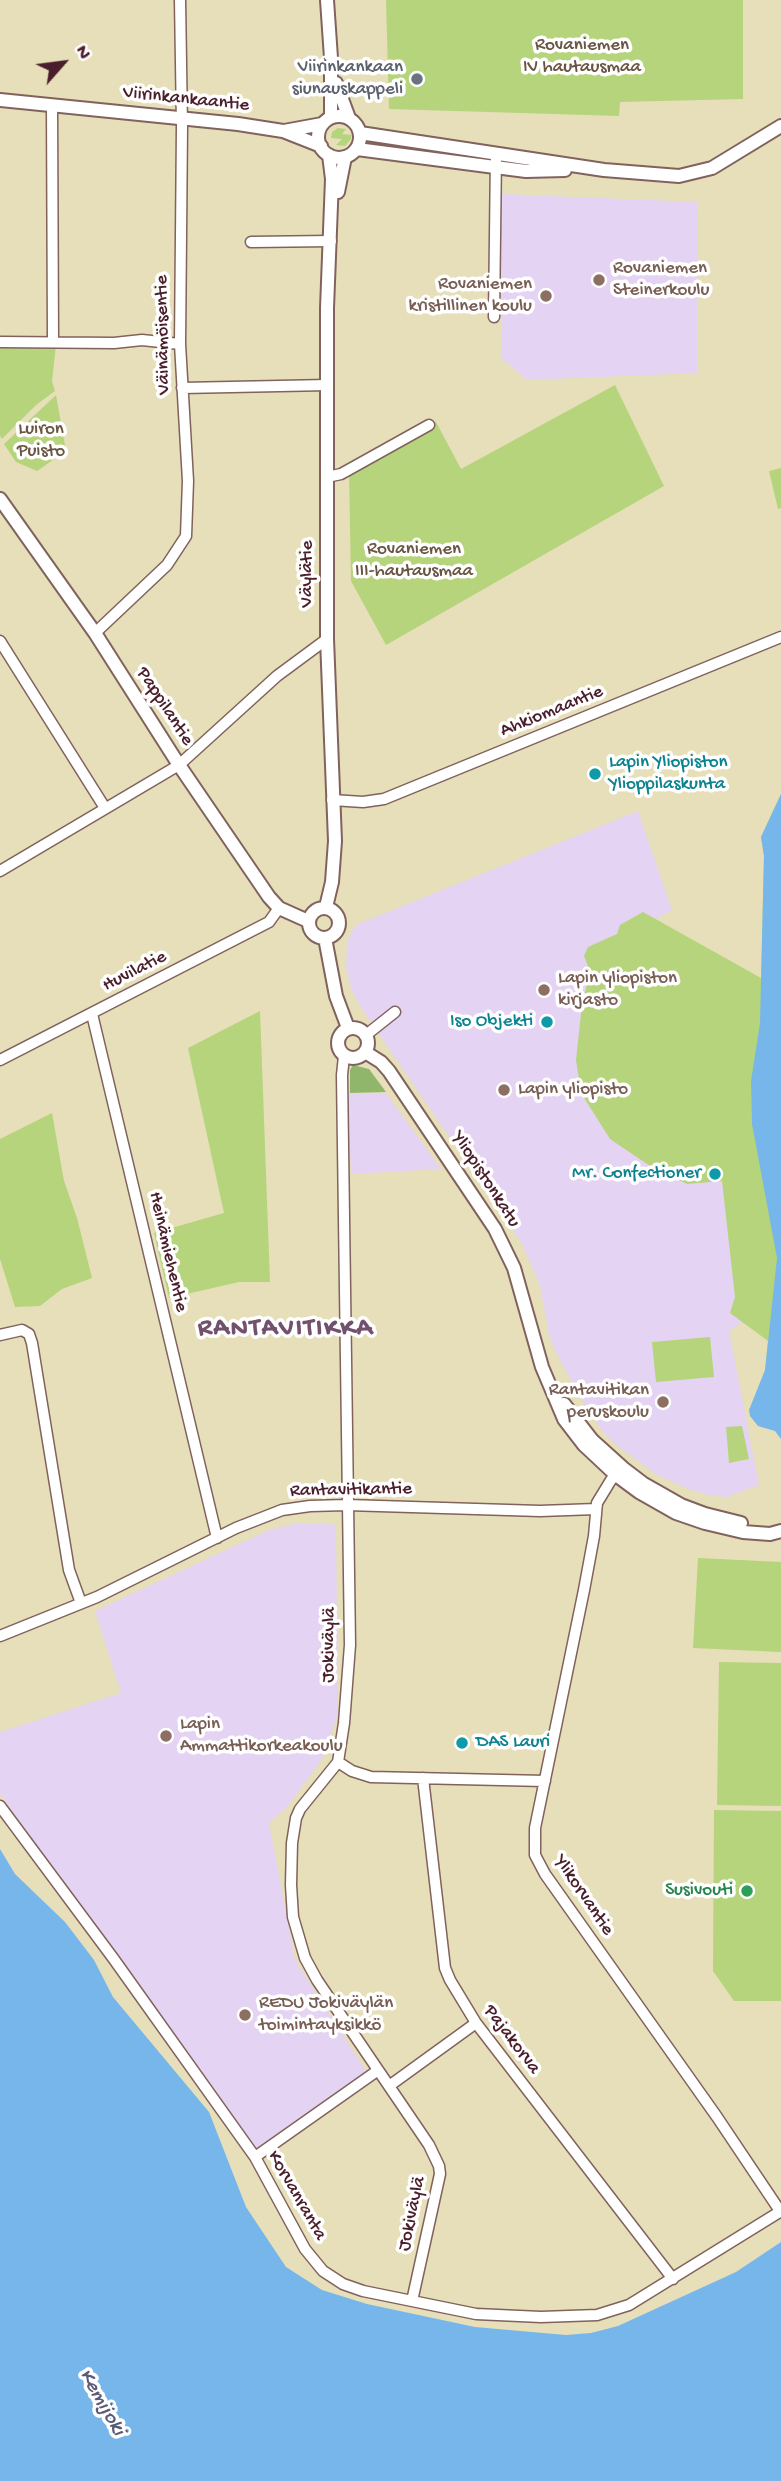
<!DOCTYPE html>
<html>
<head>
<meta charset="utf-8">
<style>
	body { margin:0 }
	#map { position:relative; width:781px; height:2481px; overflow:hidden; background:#e6dfba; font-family:"Gochi Hand",sans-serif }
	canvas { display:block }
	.north { position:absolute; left:28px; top:28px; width:70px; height:70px; -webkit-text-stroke:5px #fff; paint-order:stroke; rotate:62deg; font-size:19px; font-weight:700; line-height:28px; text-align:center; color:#4a1f2b }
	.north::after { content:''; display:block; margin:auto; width:24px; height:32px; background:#4a1f2b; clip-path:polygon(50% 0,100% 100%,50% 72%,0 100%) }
</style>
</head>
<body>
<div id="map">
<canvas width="781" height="2481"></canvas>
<div class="north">N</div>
</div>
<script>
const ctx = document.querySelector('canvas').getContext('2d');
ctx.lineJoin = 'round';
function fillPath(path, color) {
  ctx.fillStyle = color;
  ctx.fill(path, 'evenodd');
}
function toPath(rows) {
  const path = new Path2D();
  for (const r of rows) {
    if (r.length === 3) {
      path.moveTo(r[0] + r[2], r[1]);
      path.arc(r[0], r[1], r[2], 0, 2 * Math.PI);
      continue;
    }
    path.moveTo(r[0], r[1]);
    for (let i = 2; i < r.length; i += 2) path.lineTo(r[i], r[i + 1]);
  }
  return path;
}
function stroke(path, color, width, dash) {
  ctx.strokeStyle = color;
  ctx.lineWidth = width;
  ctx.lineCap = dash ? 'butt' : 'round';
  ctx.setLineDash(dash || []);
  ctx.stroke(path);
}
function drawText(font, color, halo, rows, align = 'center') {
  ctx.font = font + ' "Gochi Hand",sans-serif';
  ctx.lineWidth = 7;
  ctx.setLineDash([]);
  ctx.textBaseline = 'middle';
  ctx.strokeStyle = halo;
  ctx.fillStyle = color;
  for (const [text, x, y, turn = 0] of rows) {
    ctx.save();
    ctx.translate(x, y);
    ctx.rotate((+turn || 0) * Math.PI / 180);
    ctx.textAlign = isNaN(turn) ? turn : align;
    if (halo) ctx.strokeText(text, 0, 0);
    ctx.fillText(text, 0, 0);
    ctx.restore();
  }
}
const built = toPath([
	[501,194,698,202,697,373,527,380,501,358],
	[638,811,672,910,597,950,727,1174,746,1320,729,1331,759,1485,726,1497,709,1495,688,1489,656,1474,620,1448,604,1433,591,1415,575,1389,555,1350,549,1335,540,1285,521,1242,360,1006,351,989,346,967,347,944,351,932,358,924],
	[386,1093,441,1169,351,1174,348,1094],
	[321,1523,336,1525,338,1714,321,1761,287,1807,269,1823,295,1960,366,2071,255,2149,0,1794,0,1732,121,1693,95,1611,269,1530,294,1524]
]);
const green = toPath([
	[386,0,743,0,743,99,620,102,619,116,389,109],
	[338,128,346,129,342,134,351,135,351,139,345,146,336,145,342,139,331,138,332,132],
	[56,345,52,381,55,391,36,405,2,439,0,436,0,346],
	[615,385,664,486,386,645,351,581,349,470,436,422,461,469],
	[56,395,66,451,37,471,16,462,4,444],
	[781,468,781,508,778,509,769,471],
	[781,794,781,1380,765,1370,768,1341,730,1313,735,1297,722,1181,687,1184,647,1164,610,1139,581,1093,576,1060,582,1005,588,979,589,969,584,956,588,947,617,934,620,925,643,912,761,978,764,856,761,837],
	[260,1011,270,1282,239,1282,169,1298,154,1233,224,1213,188,1048],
	[52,1113,64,1181,77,1218,92,1278,62,1289,40,1306,15,1307,0,1259,0,1139],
	[710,1337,714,1377,656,1382,652,1342],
	[742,1426,749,1459,729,1463,726,1427],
	[698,1558,781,1562,781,1652,693,1648],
	[719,1662,781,1663,781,1806,717,1805],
	[714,1810,781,1811,781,2001,734,2001,713,1971]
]);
const forest = toPath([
	[353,1065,369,1069,386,1092,350,1093,350,1070]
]);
const water = toPath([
	[781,794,781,1439,775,1431,758,1426,750,1416,749,1410,765,1370,777,1258,752,1124,751,1081,760,1023,764,856,761,837],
	[0,1849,15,1874,65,1922,94,1960,113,1997,209,2112,246,2207,286,2267,322,2290,367,2304,475,2327,566,2335,591,2333,618,2326,736,2272,781,2242,781,2481,0,2481]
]);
const minor = toPath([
	[52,105,53,340],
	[251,242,331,241],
	[494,317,496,154],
	[0,342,114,343,142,340,180,344],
	[182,388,328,385],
	[327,477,341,474,429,425],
	[95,633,167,565,186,536,188,481,180,344,182,126,180,0],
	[0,641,105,808],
	[332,800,363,802,384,799,781,637],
	[0,871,179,765,277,676,327,639],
	[92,1014,217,1538],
	[366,1035,395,1012],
	[344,1056,342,1075,350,1645,344,1723,338,1762,300,1809,296,1818,292,1843,291,1885,293,1917,305,1958,317,1980,429,2145,439,2166,440,2174,412,2301],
	[0,1060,269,922,279,908],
	[0,1335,22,1330,29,1334,32,1343,69,1570,81,1603],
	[621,1470,611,1480,597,1503,594,1536,584,1590,535,1828,535,1855,545,1874,717,2117,780,2211],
	[0,1636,97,1597,236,1528,282,1510,310,1506,347,1505,540,1511,596,1509],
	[338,1762,352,1771,371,1777,545,1781],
	[423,1778,445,1968,450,1980,476,2023,673,2279],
	[0,1806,113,1958,255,2157,305,2249,323,2271,343,2284,363,2291,476,2314,541,2317,597,2315,629,2305,781,2211],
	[389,2086,476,2023],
	[255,2157,377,2071]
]);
const tertiary = toPath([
	[327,0,331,58,331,117],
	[336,83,349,118],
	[0,100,238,124,283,131,321,146],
	[339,137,21],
	[284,131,322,124],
	[360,133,604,170,679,176,712,168,781,126],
	[357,149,495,167,526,171,565,170],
	[338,192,345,157],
	[0,499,95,633,179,765,269,897,279,908,308,921],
	[326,907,332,882,335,841,327,639,327,308,332,179,329,155],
	[324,923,15],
	[325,938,336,996,348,1028],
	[353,1043,15],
	[365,1052,381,1062,389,1071,495,1229,514,1268,542,1367,564,1419,584,1445,616,1475,639,1492,676,1513,705,1523,743,1532,770,1534,781,1531],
	[564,1404,592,1440,623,1468,644,1484,681,1505,705,1514,741,1523]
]);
const markers = [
	[417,79,7,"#6b7280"],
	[599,280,7,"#8d6e63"],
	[546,296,7,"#8d6e63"],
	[595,774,7,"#0f9aa8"],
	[544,990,7,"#8d6e63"],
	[547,1022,7,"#0f9aa8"],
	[504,1090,7,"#8d6e63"],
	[715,1174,7,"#0f9aa8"],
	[663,1402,7,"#8d6e63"],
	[166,1736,7,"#8d6e63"],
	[462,1743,7,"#0f9aa8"],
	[747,1891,7,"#2e9e5b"],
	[245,2015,7,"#8d6e63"]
];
const parkNames = [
	["Rovaniemen",582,46],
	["IV hautausmaa",582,68],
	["Luiron",41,430],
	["Puisto",41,452],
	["Rovaniemen",414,550],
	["III-hautausmaa",414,572]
];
const worshipNames = [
	["Viirinkankaan",403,68],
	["siunauskappeli",403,90]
];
const streetNames = [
	["Viirinkankaantie",186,100,6],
	["Väinämöisentie",164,335,-91],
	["Väylätie",308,574,-90],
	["Pappilantie",164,707,57],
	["Ahkiomaantie",552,712,-22],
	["Huvilatie",135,972,-27],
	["Yliopistonkatu",485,1180,57],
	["Heinämiehentie",167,1252,77],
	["Rantavitikantie",351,1491,-1],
	["Jokiväylä",330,1645,-89],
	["Ylikorvantie",583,1896,56],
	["Pajakorva",511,2040,53],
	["Korvanranta",296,2196,60],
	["Jokiväylä",413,2214,-78]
];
const educationNames = [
	["Rovaniemen",613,269],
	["Steinerkoulu",613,291],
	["Rovaniemen",532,285,"right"],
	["kristillinen koulu",532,307,"right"],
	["Lapin yliopiston",558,979],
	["kirjasto",558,1001],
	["Lapin yliopisto",518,1090],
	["Rantavitikan",649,1391,"right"],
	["peruskoulu",649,1413,"right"],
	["Lapin",180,1725],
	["Ammattikorkeakoulu",180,1747],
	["REDU Jokiväylän",259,2004],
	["toimintayksikkö",259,2026]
];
const cultureNames = [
	["Lapin Yliopiston",609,763],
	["Ylioppilaskunta",609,785],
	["Iso Objekti",533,1022,"right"],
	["Mr. Confectioner",701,1174,"right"],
	["DAS Lauri",476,1743]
];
const leisureNames = [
	["Susivouti",733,1891]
];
const waterNames = [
	["Kemijoki",101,2403,60]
];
const districtNames = [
	["RANTAVITIKKA",286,1330]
];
fillPath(built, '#e4d3f2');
fillPath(green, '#b6d47b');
fillPath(forest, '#90b66b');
fillPath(water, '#77b6ea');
stroke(minor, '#81625d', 13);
stroke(tertiary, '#81625d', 16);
stroke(minor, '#fff', 10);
stroke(tertiary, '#fff', 12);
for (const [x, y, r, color] of markers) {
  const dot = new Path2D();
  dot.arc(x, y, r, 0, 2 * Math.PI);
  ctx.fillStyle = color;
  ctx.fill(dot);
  stroke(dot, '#fff', 2.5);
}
drawText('19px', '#6a5543', '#fff', parkNames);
drawText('19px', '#5b616d', '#fff', worshipNames, 'right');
drawText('19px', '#4a1f2b', '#fff', streetNames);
drawText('19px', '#785e54', '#fff', educationNames, 'left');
drawText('19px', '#0d838f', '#fff', cultureNames, 'left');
drawText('19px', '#27864d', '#fff', leisureNames, 'right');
drawText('italic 21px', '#5c5b77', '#fff', waterNames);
ctx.letterSpacing = '2px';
drawText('bold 26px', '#72516d', '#fff', districtNames);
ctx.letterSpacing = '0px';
</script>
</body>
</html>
